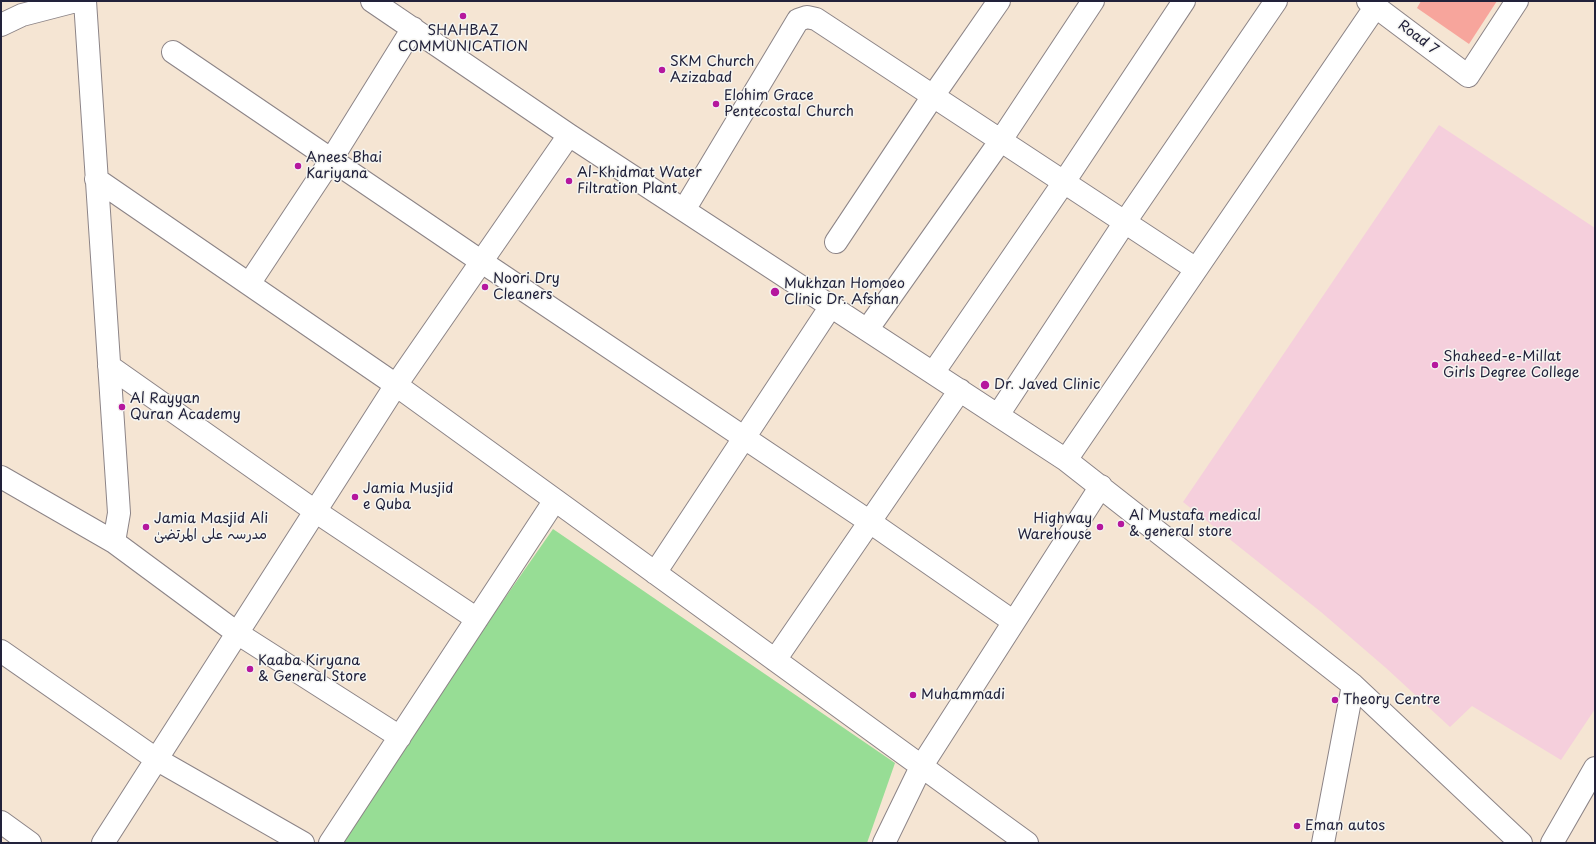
<!DOCTYPE html>
<html>
<head>
<meta charset="utf-8">
<style>
	body { margin:0 }
	#map { position:relative; width:1596px; height:844px; overflow:hidden; background:#f5e5d3; font-family:"Playpen Sans",sans-serif }
	canvas { display:block }
	.frame { position:absolute; inset:0; border:2px solid #22223b; pointer-events:none }
</style>
</head>
<body>
<div id="map">
<canvas width="1596" height="844"></canvas>
<div class="frame"></div>
</div>
<script>
const ctx = document.querySelector('canvas').getContext('2d');
ctx.lineJoin = 'round';
function fillPath(path, color) {
  ctx.fillStyle = color;
  ctx.fill(path, 'evenodd');
}
function toPath(rows) {
  const path = new Path2D();
  for (const r of rows) {
    path.moveTo(r[0], r[1]);
    for (let i = 2; i < r.length; i += 2) path.lineTo(r[i], r[i + 1]);
  }
  return path;
}
function stroke(path, color, width, dash) {
  ctx.strokeStyle = color;
  ctx.lineWidth = width;
  ctx.lineCap = dash ? 'butt' : 'round';
  ctx.setLineDash(dash || []);
  ctx.stroke(path);
}
function drawText(font, color, halo, rows, align = 'center') {
  ctx.font = font + ' "Playpen Sans","Playpen Sans Arabic",sans-serif';
  ctx.lineWidth = 3;
  ctx.setLineDash([]);
  ctx.textBaseline = 'middle';
  ctx.strokeStyle = halo;
  ctx.fillStyle = color;
  for (const [text, x, y, turn = 0] of rows) {
    ctx.save();
    ctx.translate(x, y);
    ctx.rotate((+turn || 0) * Math.PI / 180);
    ctx.textAlign = isNaN(turn) ? turn : align;
    if (halo) ctx.strokeText(text, 0, 0);
    ctx.fillText(text, 0, 0);
    ctx.restore();
  }
}
const built = toPath([
	[1439,125,1595,228,1595,709,1561,760,1472,706,1450,727,1386,668,1321,612,1183,502]
]);
const green = toPath([
	[553,529,895,763,867,843,334,843]
]);
const building = toPath([
	[1421,1,1497,1,1469,44,1417,8]
]);
const street = toPath([
	[85,1,119,513,114,542],
	[372,1,569,135,1066,460,1353,685,1521,843],
	[1368,1,1468,76,1517,1],
	[1,25,22,15,76,1],
	[173,52,482,262,870,522,1014,622],
	[96,179,396,385,555,500],
	[684,210,798,20,807,17,816,19,1196,269],
	[836,242,933,96,999,1],
	[249,284,331,160,413,28],
	[867,330,1001,140,1093,1],
	[109,366,315,511,477,619],
	[933,373,1064,182,1184,1],
	[998,415,1125,222,1276,1],
	[1066,460,1376,6],
	[1,477,114,542,237,633,400,737],
	[655,573,831,306],
	[1,651,156,759,303,843],
	[775,660,960,390],
	[1,822,30,843],
	[103,843,396,385,569,135],
	[330,843,555,500,1027,843],
	[884,843,921,767,1101,486],
	[1323,843,1353,685]
]);
const secondary = toPath([
	[1552,843,1595,768]
]);
const markers = [
	[463,16,4,"#b5179e"],
	[662,70,4,"#b5179e"],
	[716,104,4,"#b5179e"],
	[298,166,4,"#b5179e"],
	[569,181,4,"#b5179e"],
	[485,287,4,"#b5179e"],
	[775,292,5,"#b5179e"],
	[1435,365,4,"#b5179e"],
	[985,385,5,"#b5179e"],
	[122,407,4,"#b5179e"],
	[355,497,4,"#b5179e"],
	[1121,524,4,"#b5179e"],
	[146,527,4,"#b5179e"],
	[1100,527,4,"#b5179e"],
	[250,669,4,"#b5179e"],
	[913,695,4,"#b5179e"],
	[1335,700,4,"#b5179e"],
	[1297,826,4,"#b5179e"]
];
const poiNames = [
	["SHAHBAZ",463,31,"center"],
	["COMMUNICATION",463,47,"center"],
	["SKM Church",670,62],
	["Azizabad",670,78],
	["Elohim Grace",724,96],
	["Pentecostal Church",724,112],
	["Anees Bhai",306,158],
	["Kariyana",306,174],
	["Al-Khidmat Water",577,173],
	["Filtration Plant",577,189],
	["Noori Dry",493,279],
	["Cleaners",493,295],
	["Mukhzan Homoeo",784,284],
	["Clinic Dr. Afshan",784,300],
	["Shaheed-e-Millat",1443,357],
	["Girls Degree College",1443,373],
	["Dr. Javed Clinic",994,385],
	["Al Rayyan",130,399],
	["Quran Academy",130,415],
	["Jamia Musjid",363,489],
	["e Quba",363,505],
	["Al Mustafa medical",1129,516],
	["& general store",1129,532],
	["Jamia Masjid Ali",154,519],
	["مدرسہ علی المرتضیٰ",154,535],
	["Highway",1092,519,"right"],
	["Warehouse",1092,535,"right"],
	["Kaaba Kiryana",258,661],
	["& General Store",258,677],
	["Muhammadi",921,695],
	["Theory Centre",1343,700],
	["Eman autos",1305,826]
];
const streetNames = [
	["Road 7",1418,38,37]
];
fillPath(built, '#f5cfdc');
fillPath(green, '#97dd95');
fillPath(building, '#f7a59c');
stroke(street, '#8c8487', 24);
stroke(secondary, '#8c8487', 24);
stroke(street, '#fff', 22);
stroke(secondary, '#fff', 22);
for (const [x, y, r, color] of markers) {
  const dot = new Path2D();
  dot.arc(x, y, r, 0, 2 * Math.PI);
  ctx.fillStyle = color;
  ctx.fill(dot);
  stroke(dot, '#f6f6f2', 1.5);
}
drawText('14px', '#22223b', '#f6f6f2', poiNames, 'left');
drawText('14px', '#22223b', '#f6f6f2', streetNames);
</script>
</body>
</html>
